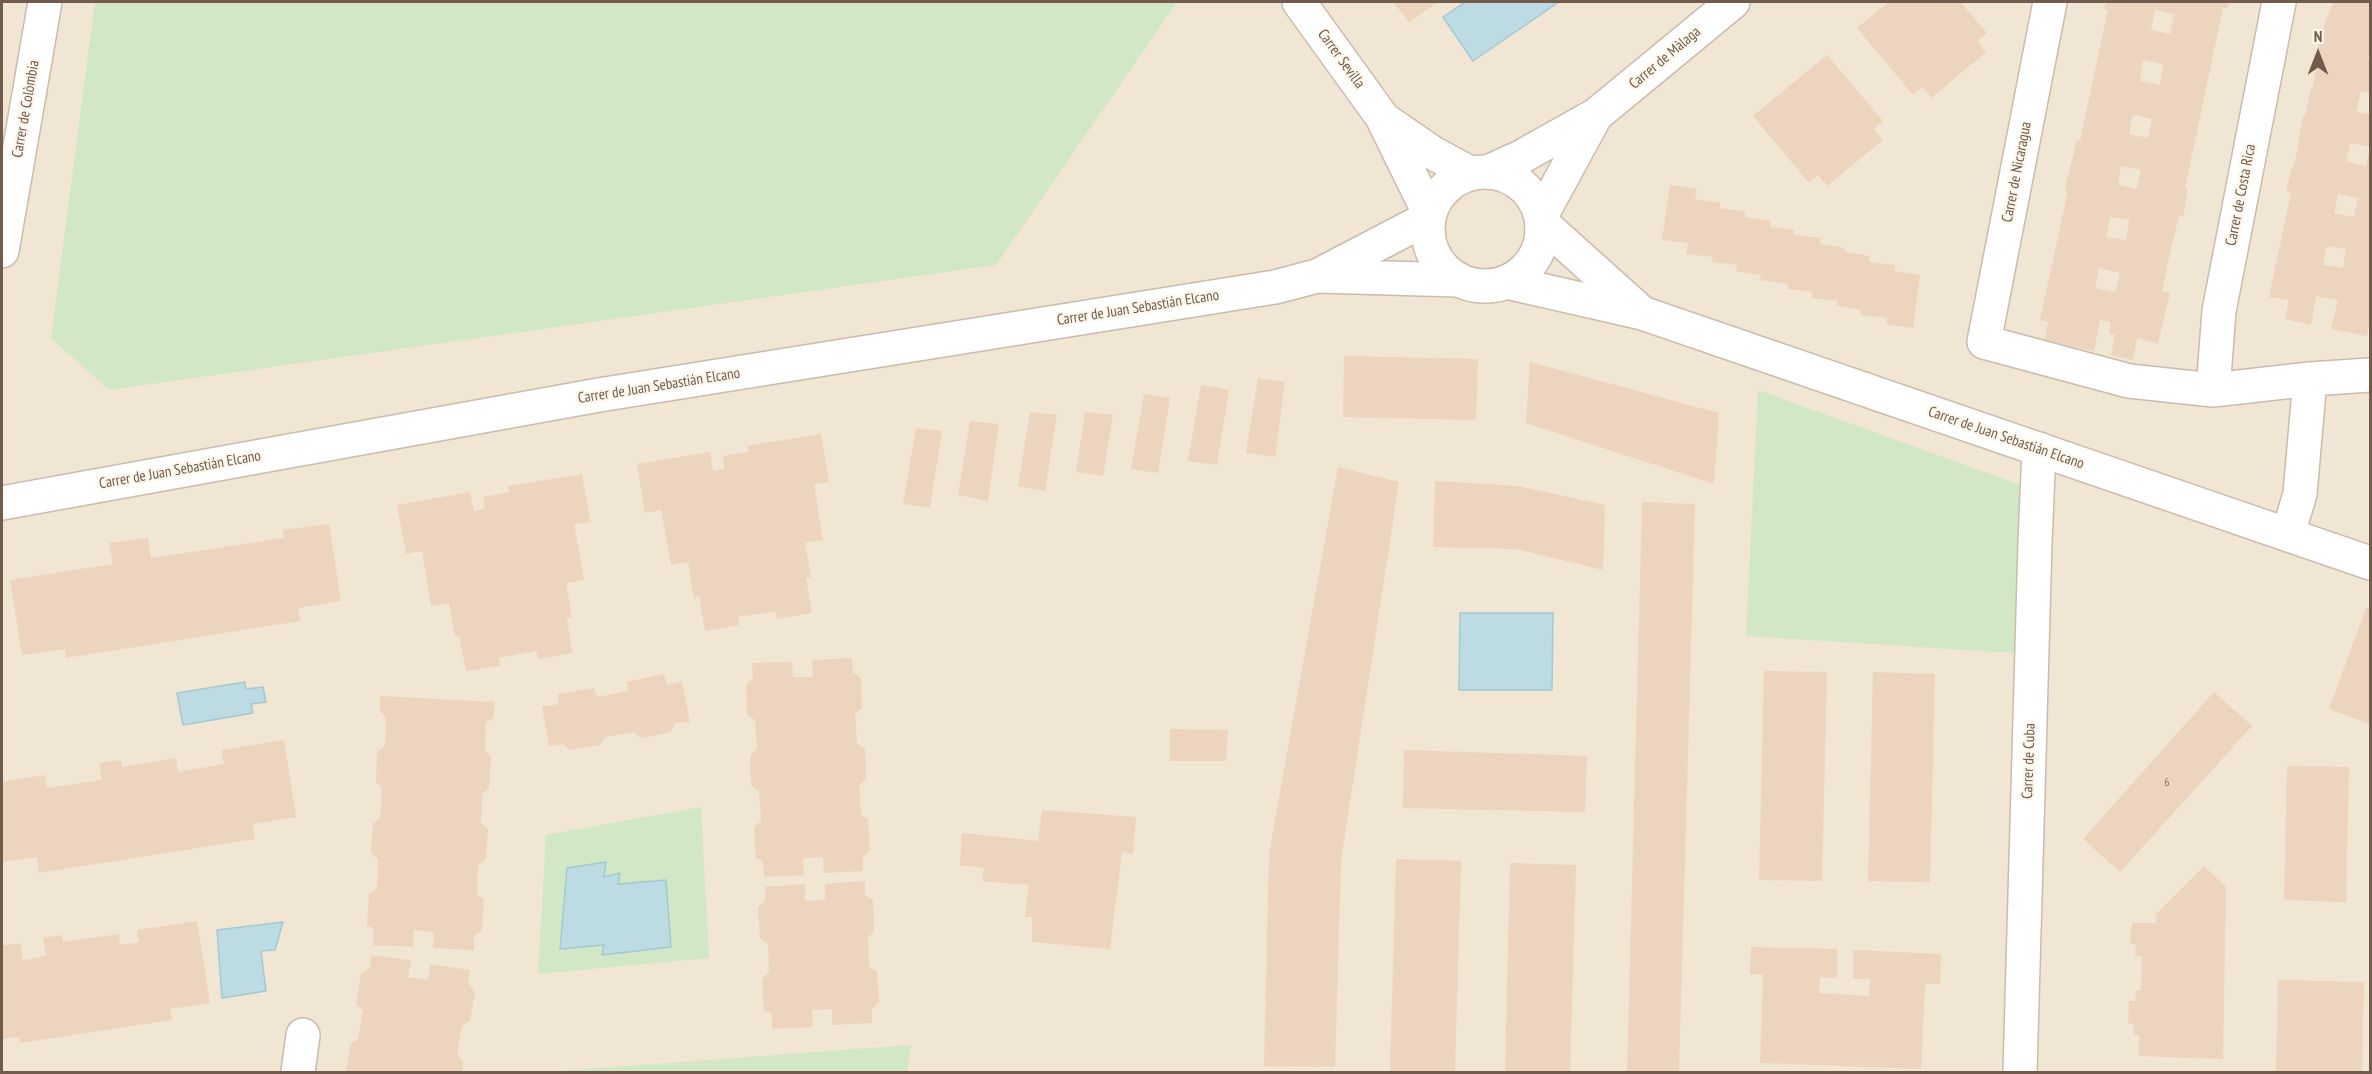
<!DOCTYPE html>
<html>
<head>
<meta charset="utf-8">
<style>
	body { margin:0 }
	#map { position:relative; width:2372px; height:1074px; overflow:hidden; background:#faf3e5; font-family:"PT Sans Narrow",sans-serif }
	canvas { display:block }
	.frame { position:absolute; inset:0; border:3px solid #715b4d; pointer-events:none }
	.north { position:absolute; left:2288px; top:24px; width:60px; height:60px; -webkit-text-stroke:4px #fdf7eb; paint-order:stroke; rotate:0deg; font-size:16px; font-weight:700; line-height:24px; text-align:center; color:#715b4d }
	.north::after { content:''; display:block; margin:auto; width:21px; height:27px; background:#715b4d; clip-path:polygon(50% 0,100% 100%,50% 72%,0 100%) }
</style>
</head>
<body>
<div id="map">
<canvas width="2372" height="1074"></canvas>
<div class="frame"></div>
<div class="north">N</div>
</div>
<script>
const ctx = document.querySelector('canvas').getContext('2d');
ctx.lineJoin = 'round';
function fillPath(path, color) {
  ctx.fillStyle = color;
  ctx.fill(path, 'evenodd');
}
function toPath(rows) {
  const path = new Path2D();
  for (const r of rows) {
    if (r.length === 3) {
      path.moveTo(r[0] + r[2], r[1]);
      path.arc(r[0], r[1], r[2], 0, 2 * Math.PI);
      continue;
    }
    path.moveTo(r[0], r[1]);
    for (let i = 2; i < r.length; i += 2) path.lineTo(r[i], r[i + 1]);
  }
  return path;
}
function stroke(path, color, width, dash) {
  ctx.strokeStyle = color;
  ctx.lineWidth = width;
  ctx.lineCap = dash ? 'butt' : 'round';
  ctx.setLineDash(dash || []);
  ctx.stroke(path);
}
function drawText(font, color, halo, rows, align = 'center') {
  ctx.font = font + ' "PT Sans Narrow",sans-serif';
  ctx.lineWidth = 4.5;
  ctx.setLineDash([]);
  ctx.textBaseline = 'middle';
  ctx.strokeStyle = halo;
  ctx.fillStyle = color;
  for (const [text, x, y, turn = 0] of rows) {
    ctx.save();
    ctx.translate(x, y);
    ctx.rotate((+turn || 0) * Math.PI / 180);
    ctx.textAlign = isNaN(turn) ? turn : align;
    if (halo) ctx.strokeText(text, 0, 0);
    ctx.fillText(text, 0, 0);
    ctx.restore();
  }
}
const residential = toPath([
	[2,2,2370,2,2370,1072,2,1072]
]);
const green = toPath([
	[95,2,1177,2,996,265,109,390,51,338],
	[1758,390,2023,486,2015,653,1746,636],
	[701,807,709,958,538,974,546,835],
	[911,1045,907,1072,547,1072]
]);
const water = toPath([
	[1465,2,1559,2,1473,61,1443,17,1465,2],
	[1460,613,1553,613,1552,690,1459,690,1460,613],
	[245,682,246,689,263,687,266,702,251,704,253,713,183,725,177,693,245,682],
	[606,862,604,877,620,873,618,884,666,880,671,947,602,955,604,945,560,949,567,868,606,862],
	[283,922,275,950,261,951,266,991,222,998,217,930,283,922]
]);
const building = toPath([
	[1393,2,1438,2,1409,22],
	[1889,2,1960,2,1987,33,1977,41,1986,52,1931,98,1923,87,1913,95,1857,28],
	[2106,2,2229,2,2228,8,2223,8,2185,188,2188,189,2184,211,2183,216,2179,216,2167,266,2162,292,2170,293,2158,344,2137,338,2133,360,2111,355,2115,334,2109,333,2111,322,2100,320,2094,351,2045,341,2048,322,2040,320,2068,191,2065,191,2066,184,2077,140,2080,141,2108,10,2104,9],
	[2155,10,2174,14,2170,34,2151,30],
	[2143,60,2163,64,2160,85,2140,81],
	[2133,115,2152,119,2148,138,2129,134],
	[2121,166,2141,170,2137,189,2118,185],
	[2110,217,2129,220,2126,240,2106,237],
	[2099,268,2120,273,2115,292,2095,288],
	[2333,2,2370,2,2370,49,2368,58,2370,59,2370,93,2361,91,2356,112,2370,114,2370,319,2367,336,2331,329,2338,300,2316,296,2311,325,2285,319,2289,300,2269,297,2291,193,2286,191,2292,167,2293,167,2295,163,2303,115,2305,116,2311,89,2312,90,2318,63,2315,63,2320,37],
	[2350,143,2370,147,2366,166,2346,161],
	[2338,194,2358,198,2354,217,2334,213],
	[2327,246,2346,249,2343,268,2323,265],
	[1827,55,1883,121,1874,129,1883,140,1827,186,1818,175,1809,183,1753,116],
	[1670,185,1697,189,1695,199,1720,203,1720,208,1745,212,1745,217,1771,221,1770,227,1794,230,1794,235,1821,238,1820,244,1845,248,1845,252,1870,256,1869,262,1895,265,1895,271,1920,275,1913,328,1886,324,1887,318,1861,315,1861,310,1837,306,1837,301,1812,298,1812,292,1787,289,1788,284,1760,280,1761,275,1736,271,1737,265,1712,262,1713,257,1686,254,1688,243,1662,240],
	[1344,356,1478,359,1476,420,1343,417],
	[1530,362,1719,413,1714,484,1526,423],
	[1258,378,1285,382,1275,457,1246,453],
	[1201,385,1229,390,1217,465,1188,461],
	[1144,394,1170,398,1158,473,1131,469],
	[1030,412,1057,415,1045,491,1018,486],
	[1085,412,1113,415,1103,476,1076,472],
	[970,421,999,424,988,501,958,495],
	[916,428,942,431,930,508,903,504],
	[821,434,829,482,814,484,823,540,805,543,811,577,806,578,812,613,777,619,776,611,738,617,739,625,705,631,699,596,694,598,688,562,671,565,661,510,645,513,637,464,710,452,713,471,724,469,723,456,749,452,747,446],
	[1338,467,1399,482,1341,861,1335,1067,1264,1066,1269,854],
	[582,474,590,522,574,524,584,580,566,583,572,617,567,618,572,653,538,659,536,651,499,658,500,666,466,671,459,636,455,637,449,603,431,606,422,551,406,554,397,505,470,492,474,511,485,509,483,497,510,492,508,486],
	[1435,481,1518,486,1605,505,1603,570,1516,549,1433,547],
	[1642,502,1695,504,1679,1072,1627,1072],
	[329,524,341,601,298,608,300,621,66,658,65,649,22,655,10,580,113,564,109,543,148,538,151,558,284,538,283,530],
	[2366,608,2370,609,2370,724,2329,709],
	[852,658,853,672,861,678,862,708,855,714,857,743,865,749,866,779,859,786,861,815,868,819,870,850,863,857,863,871,824,873,823,857,803,858,804,875,764,877,763,862,756,857,754,827,761,821,759,791,751,786,750,756,757,749,755,720,747,715,746,685,753,678,752,663,792,662,793,677,813,677,812,660],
	[1764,671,1827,672,1822,881,1759,880],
	[1873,672,1935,674,1930,882,1868,881],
	[664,674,667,685,682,682,690,722,675,723,671,732,641,738,634,732,605,737,600,745,570,750,563,744,549,746,542,707,559,704,557,694,594,688,597,697,628,691,627,682],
	[2214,692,2252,726,2120,872,2083,839],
	[380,696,494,702,494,717,486,723,485,751,491,757,489,788,482,794,481,823,488,829,486,859,478,865,477,894,484,900,482,930,474,936,474,950,433,948,434,932,414,930,413,947,373,945,374,930,367,925,369,894,377,889,378,859,371,853,373,824,380,818,382,788,376,782,377,752,385,746,386,718,380,711],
	[1170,729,1228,730,1226,761,1170,761],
	[284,740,296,817,253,824,255,839,39,873,37,857,2,862,2,782,45,775,47,788,102,780,99,763,121,760,122,767,176,758,178,772,224,764,221,750],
	[1404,750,1587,756,1585,812,1403,808],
	[2287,766,2349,767,2346,902,2284,900],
	[1042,810,1136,817,1133,854,1122,852,1110,949,1032,942,1032,917,1025,917,1029,885,982,881,984,868,960,865,962,833,1038,841],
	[1396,859,1461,861,1455,1072,1390,1071],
	[1510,863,1576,865,1570,1072,1505,1072],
	[2204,866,2226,887,2223,1059,2139,1056,2139,1035,2133,1035,2134,1024,2128,1023,2129,1001,2135,1001,2136,991,2141,990,2142,956,2135,955,2136,944,2130,944,2132,923,2156,923,2155,915],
	[865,881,865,895,873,900,874,931,868,938,869,967,877,971,879,1002,872,1009,872,1023,832,1025,832,1009,812,1010,813,1027,772,1029,772,1015,764,1009,762,979,769,972,768,944,760,938,758,907,765,901,765,887,805,884,805,901,825,900,825,884],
	[197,921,210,1003,170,1009,172,1020,20,1043,19,1037,2,1039,2,946,20,943,23,960,46,956,43,938,62,935,63,942,119,934,120,945,139,942,137,930],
	[1751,947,1837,949,1837,978,1820,977,1819,993,1869,996,1870,979,1853,979,1853,950,1941,954,1940,984,1925,984,1921,1069,1760,1063,1763,975,1750,974],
	[371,955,411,960,408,977,428,980,430,964,470,970,468,984,475,992,470,1021,462,1026,457,1055,463,1061,462,1072,346,1072,350,1045,358,1039,363,1011,356,1004,361,974,370,968],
	[2278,980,2364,982,2362,1072,2276,1072]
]);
const street = toPath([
	[2050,2,1984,342,2129,381,2213,390,2310,379],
	[1488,172,1521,157,1596,115,1733,2],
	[1541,216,1596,115],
	[2,251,45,2],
	[1319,276,1458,280],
	[2213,390,2219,311,2279,2],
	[2,503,599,395,1275,287,1317,276,1428,218],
	[2288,534,2300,494,2310,379,2370,375],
	[298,1072,303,1035],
	[2020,1072,2035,543,2039,449]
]);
const secondary = toPath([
	[1299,2,1382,117,1429,213],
	[1385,120,1433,153,1470,173],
	[1485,229,57],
	[1542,223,1641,312],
	[1506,282,1642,313,2370,563]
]);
const numberNames = [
	["6",2167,783]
];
const streetNames = [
	["Carrer de Màlaga",1665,58,-40],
	["Carrer Sevilla",1341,59,54],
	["Carrer de Colòmbia",26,109,-80],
	["Carrer de Nicaragua",2017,172,-79],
	["Carrer de Costa Rica",2241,195,-79],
	["Carrer de Juan Sebastián Elcano",1138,308,-9],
	["Carrer de Juan Sebastián Elcano",659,386,-9],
	["Carrer de Juan Sebastián Elcano",2006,438,19],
	["Carrer de Juan Sebastián Elcano",180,470,-10],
	["Carrer de Cuba",2029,761,-88]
];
fillPath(residential, '#f1e5d4');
fillPath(green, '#d1e7c5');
fillPath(water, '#bcdbe2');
stroke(water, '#a3c9d3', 1.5);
fillPath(building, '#edd4bf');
stroke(street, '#cbbbad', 36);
stroke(secondary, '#cdbcab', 36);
stroke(street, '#fff', 33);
stroke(secondary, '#fff', 33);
drawText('12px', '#90796a', null, numberNames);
drawText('15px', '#715b4d', '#fdf7eb', streetNames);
</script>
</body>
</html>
